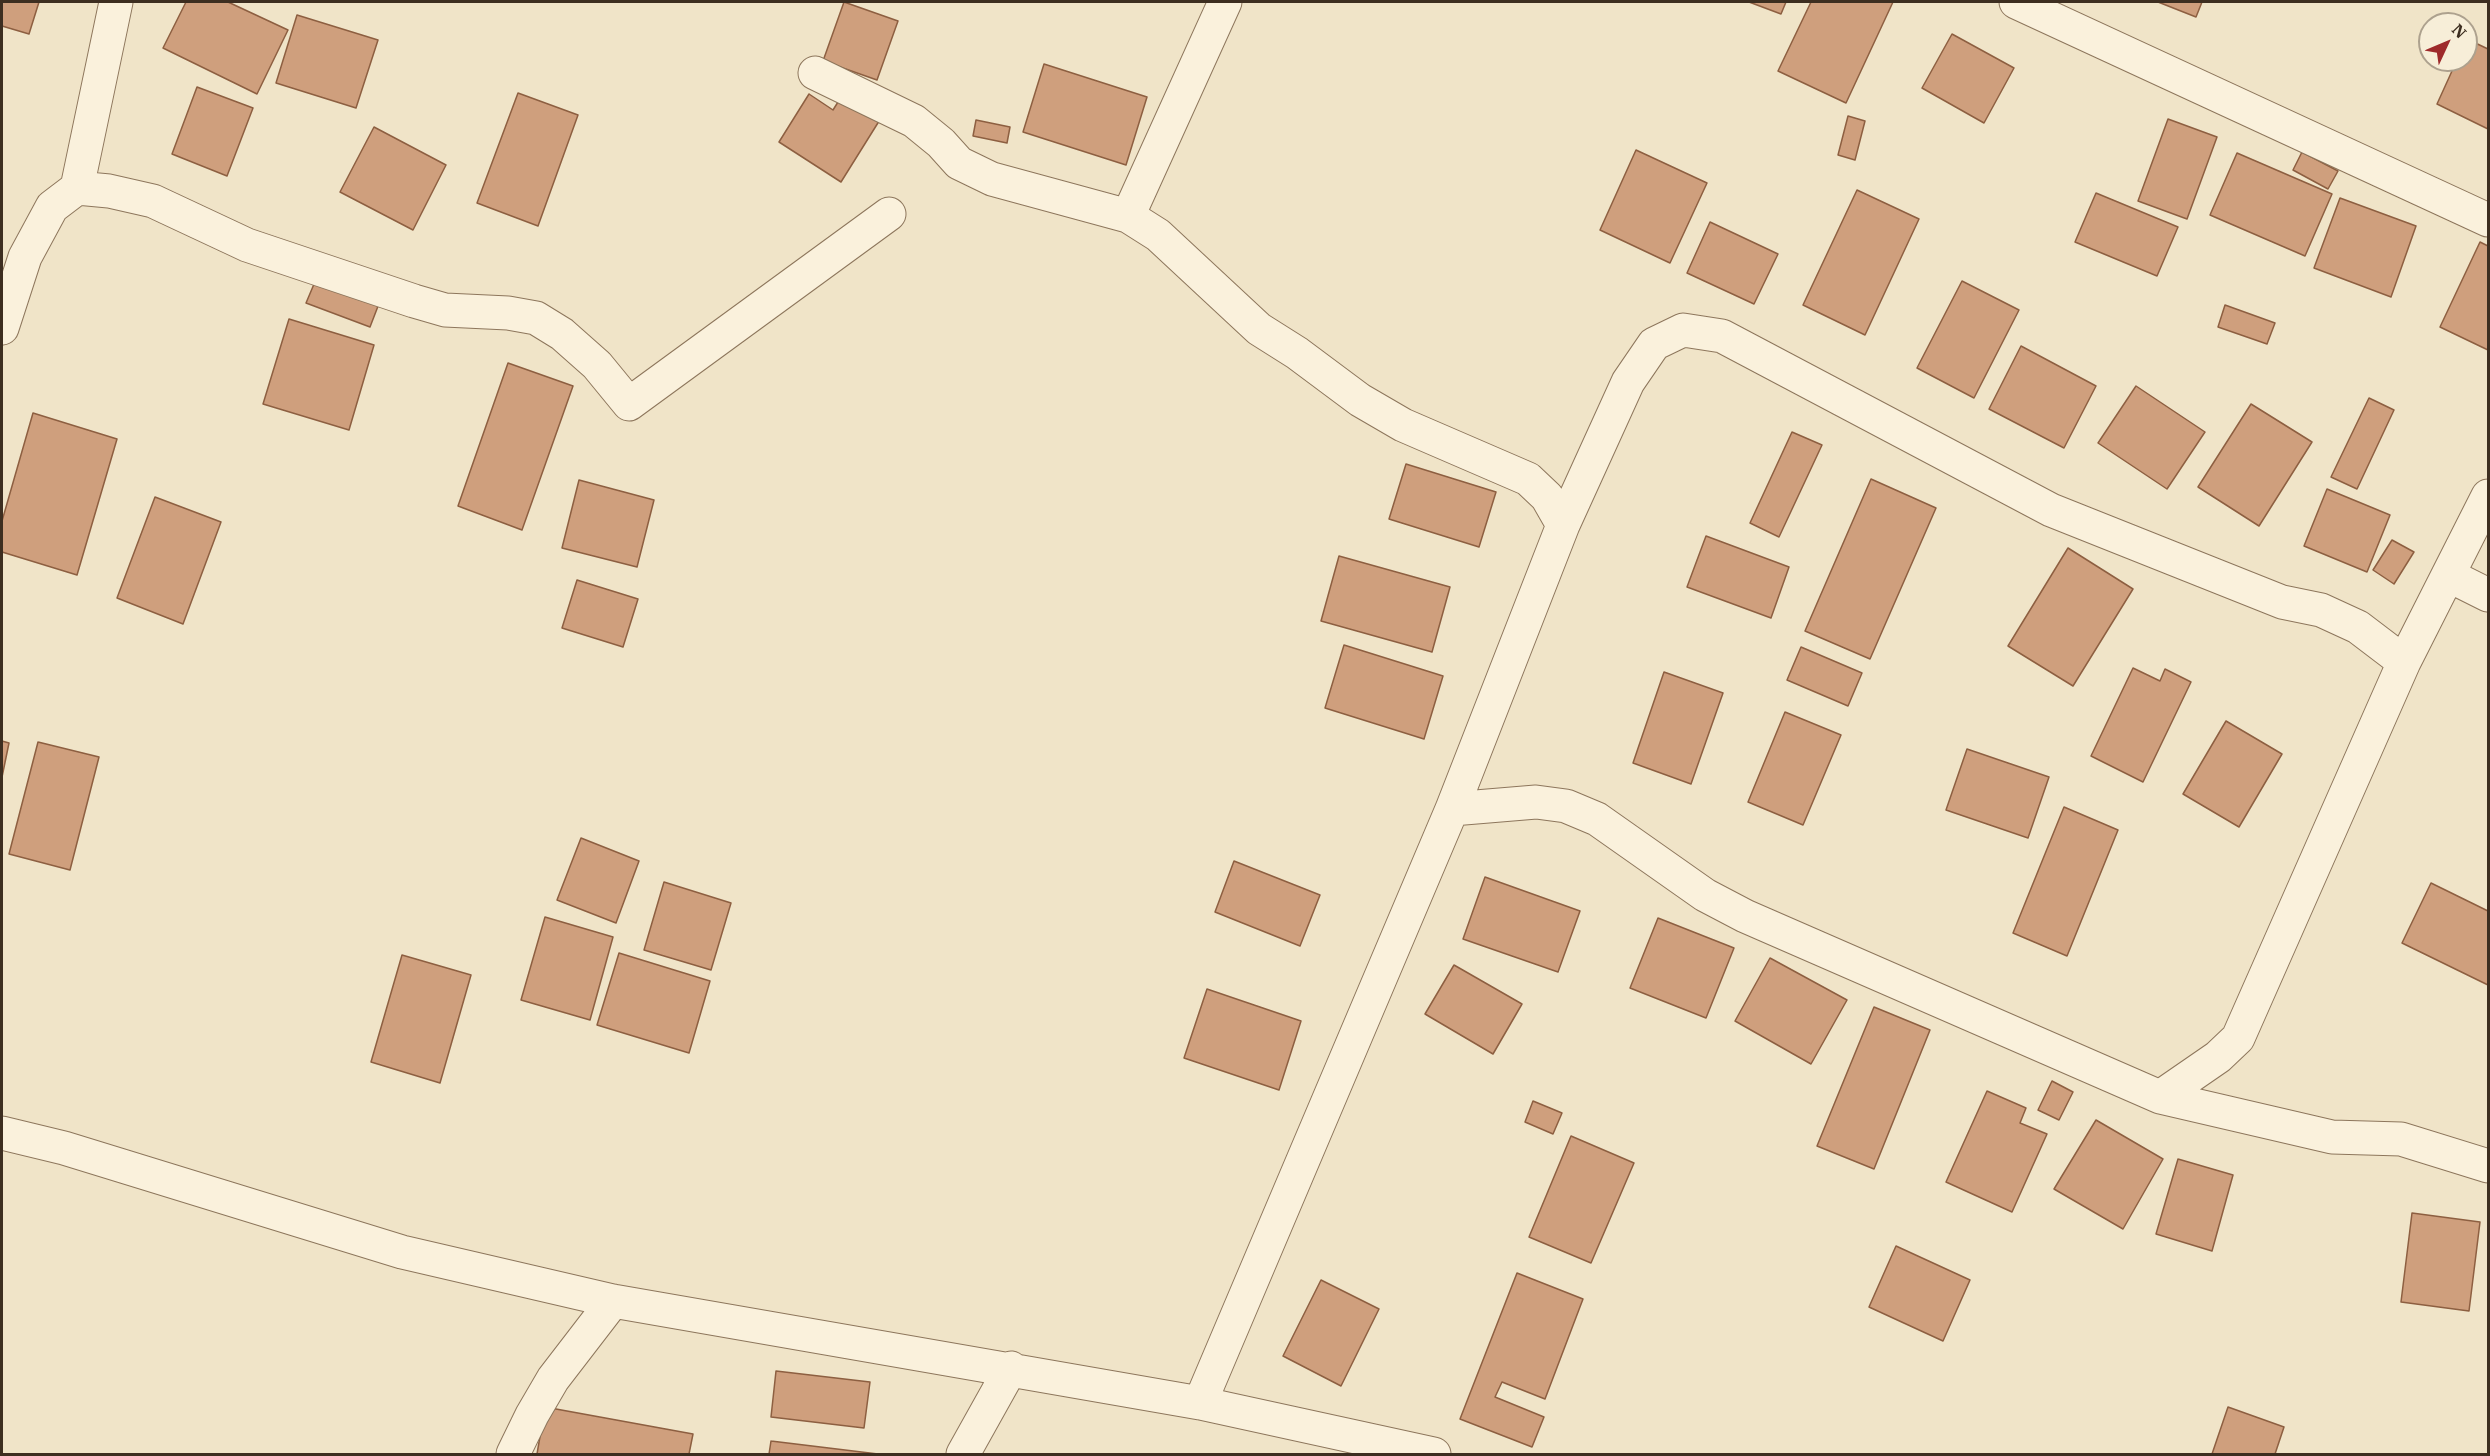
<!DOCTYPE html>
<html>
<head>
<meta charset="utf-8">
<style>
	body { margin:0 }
	#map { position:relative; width:2490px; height:1456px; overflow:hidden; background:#f0e4c8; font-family:"IBM Plex Serif",serif }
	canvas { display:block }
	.frame { position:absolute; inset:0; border:3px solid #3d2e20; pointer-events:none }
	.north { position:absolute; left:2418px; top:12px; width:60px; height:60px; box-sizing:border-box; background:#f7eed8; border:2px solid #ada18e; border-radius:50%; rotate:46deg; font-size:16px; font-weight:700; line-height:24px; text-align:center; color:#3d2e20 }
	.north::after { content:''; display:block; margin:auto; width:21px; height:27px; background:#9e2a2b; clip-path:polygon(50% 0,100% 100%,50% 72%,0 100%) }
</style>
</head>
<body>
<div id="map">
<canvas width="2490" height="1456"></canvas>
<div class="frame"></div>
<div class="north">N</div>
</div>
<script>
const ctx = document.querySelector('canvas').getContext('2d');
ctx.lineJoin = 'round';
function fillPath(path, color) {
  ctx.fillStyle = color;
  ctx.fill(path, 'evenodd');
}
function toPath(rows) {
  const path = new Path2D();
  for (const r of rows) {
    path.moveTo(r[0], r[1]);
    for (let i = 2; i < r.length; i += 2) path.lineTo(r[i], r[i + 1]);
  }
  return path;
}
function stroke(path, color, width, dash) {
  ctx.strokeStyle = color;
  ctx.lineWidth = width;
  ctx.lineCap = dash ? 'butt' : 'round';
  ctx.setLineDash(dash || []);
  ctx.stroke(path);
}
const building = toPath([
	[2,2,39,2,29,34,2,26,2,2],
	[186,2,228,2,288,30,257,94,163,48,186,2],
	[844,2,898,21,877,80,823,61,844,2],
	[1749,2,1786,2,1781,14,1749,2],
	[1811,2,1893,2,1846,103,1778,71,1811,2],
	[2158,2,2202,2,2196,17,2158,2],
	[297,15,378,40,356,108,276,83,297,15],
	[1952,34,2014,68,1984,123,1922,88,1952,34],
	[2467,39,2488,49,2488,129,2437,104,2457,60,2466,60,2467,39],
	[1044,64,1147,97,1126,165,1023,132,1044,64],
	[197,87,253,108,227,176,172,154,197,87],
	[518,93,578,115,538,226,477,203,518,93],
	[809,94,833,110,843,94,881,118,841,182,779,142,809,94],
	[1848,116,1865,121,1855,160,1838,155,1848,116],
	[2168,119,2217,137,2187,219,2138,201,2168,119],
	[976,120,1010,127,1007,143,973,136,976,120],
	[374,127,446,165,413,230,340,192,374,127],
	[1636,150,1707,183,1670,263,1600,230,1636,150],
	[2302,152,2338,171,2328,189,2293,170,2302,152],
	[2237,153,2332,194,2305,256,2210,215,2237,153],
	[1857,190,1919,219,1865,335,1803,305,1857,190],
	[2096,193,2178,227,2157,276,2075,242,2096,193],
	[2340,198,2416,226,2391,297,2314,268,2340,198],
	[1710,222,1778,254,1754,304,1687,273,1710,222],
	[2480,242,2488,246,2488,350,2440,327,2480,242],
	[317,277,380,301,370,327,306,303,317,277],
	[1962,281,2019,310,1974,398,1917,368,1962,281],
	[2225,305,2275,323,2267,344,2218,327,2225,305],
	[289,319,374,345,349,430,263,404,289,319],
	[2021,346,2096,386,2064,448,1989,409,2021,346],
	[508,363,573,386,522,530,458,506,508,363],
	[2136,386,2205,432,2167,489,2098,443,2136,386],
	[2369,398,2394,410,2357,489,2331,477,2369,398],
	[2251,404,2312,442,2259,526,2198,487,2251,404],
	[33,413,117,439,77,575,2,552,2,521,33,413],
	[1792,432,1822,445,1779,537,1750,523,1792,432],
	[1406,464,1496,492,1479,547,1389,519,1406,464],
	[1871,479,1936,508,1870,659,1805,631,1871,479],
	[579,480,654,500,637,567,562,548,579,480],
	[2327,489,2390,515,2367,572,2304,546,2327,489],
	[155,497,221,522,183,624,117,598,155,497],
	[1706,536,1789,567,1771,618,1687,587,1706,536],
	[2392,540,2414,552,2394,584,2373,570,2392,540],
	[2068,548,2133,589,2073,686,2008,646,2068,548],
	[1339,556,1450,587,1432,652,1321,621,1339,556],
	[577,580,638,599,623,647,562,628,577,580],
	[1344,645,1443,676,1424,739,1325,708,1344,645],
	[1801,647,1862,673,1848,706,1787,680,1801,647],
	[2133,668,2160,681,2165,669,2191,682,2143,782,2091,756,2133,668],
	[1664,672,1723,693,1691,784,1633,763,1664,672],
	[1785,712,1841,735,1803,825,1748,802,1785,712],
	[2226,721,2282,754,2239,827,2183,794,2226,721],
	[2,741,9,743,2,777,2,741],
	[38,742,99,757,70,870,9,854,38,742],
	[1967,749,2049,777,2028,838,1946,810,1967,749],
	[2064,807,2118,830,2067,956,2013,933,2064,807],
	[581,838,639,861,616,923,557,900,581,838],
	[1234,861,1320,895,1300,946,1215,912,1234,861],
	[1485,877,1580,911,1558,972,1463,939,1485,877],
	[664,882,731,903,711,970,644,950,664,882],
	[2431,883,2488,911,2488,985,2402,943,2431,883],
	[545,917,613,937,590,1020,521,1000,545,917],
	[1658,918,1734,948,1706,1018,1630,988,1658,918],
	[619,953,710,981,689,1053,597,1025,619,953],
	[402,955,471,975,440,1083,371,1062,402,955],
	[1770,958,1847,1000,1811,1064,1735,1021,1770,958],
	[1454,965,1522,1004,1493,1054,1425,1014,1454,965],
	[1207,989,1301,1021,1279,1090,1184,1058,1207,989],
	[1874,1007,1930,1030,1874,1169,1817,1146,1874,1007],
	[2052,1081,2073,1092,2059,1120,2038,1110,2052,1081],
	[1987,1091,2026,1108,2020,1123,2047,1134,2012,1212,1946,1182,1987,1091],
	[1533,1101,1562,1113,1553,1134,1525,1122,1533,1101],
	[2096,1120,2163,1159,2123,1229,2054,1189,2096,1120],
	[1571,1136,1634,1163,1591,1263,1529,1237,1571,1136],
	[2178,1159,2233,1175,2212,1251,2156,1234,2178,1159],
	[2412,1213,2480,1222,2469,1311,2401,1302,2412,1213],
	[1896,1246,1970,1280,1943,1341,1869,1307,1896,1246],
	[1517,1273,1583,1299,1545,1399,1502,1382,1495,1397,1544,1417,1532,1447,1460,1419,1517,1273],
	[1321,1280,1379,1309,1341,1386,1283,1356,1321,1280],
	[776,1371,870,1382,864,1428,771,1417,776,1371],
	[545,1407,693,1434,689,1454,537,1454,545,1407],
	[2228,1407,2284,1427,2275,1454,2212,1454,2228,1407],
	[771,1441,878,1454,769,1454,771,1441]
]);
const minor = toPath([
	[2016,2,2488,220],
	[815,73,914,121,941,143,959,163,992,179,1128,216,1158,235,1259,329,1297,353,1360,400,1403,425,1528,479,1547,497,1563,525],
	[77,188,109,191,153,201,247,245,414,301,445,310,508,313,536,318,562,334,597,365,629,404,889,214],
	[1128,216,1225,2],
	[2,328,25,257,52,207,77,188,116,2],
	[2448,575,2488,595],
	[1452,809,1536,802,1566,806,1597,819,1705,895,1745,916,2160,1097,2332,1137,2401,1139,2488,1166],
	[2160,1097,2218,1057,2238,1038,2404,662,2488,496],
	[2,1133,64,1148,402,1252,613,1301,1200,1403,1434,1454],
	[1200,1403,1452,809,1563,525,1628,382,1654,344,1683,330,1722,336,2051,510,2282,602,2321,610,2358,627,2404,662],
	[513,1454,532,1415,553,1379,613,1301],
	[963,1454,1011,1368]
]);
fillPath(building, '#cf9f7d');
stroke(building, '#8d5f41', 1.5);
stroke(minor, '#8d765c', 35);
stroke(minor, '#faf1dc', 33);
</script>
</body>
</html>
